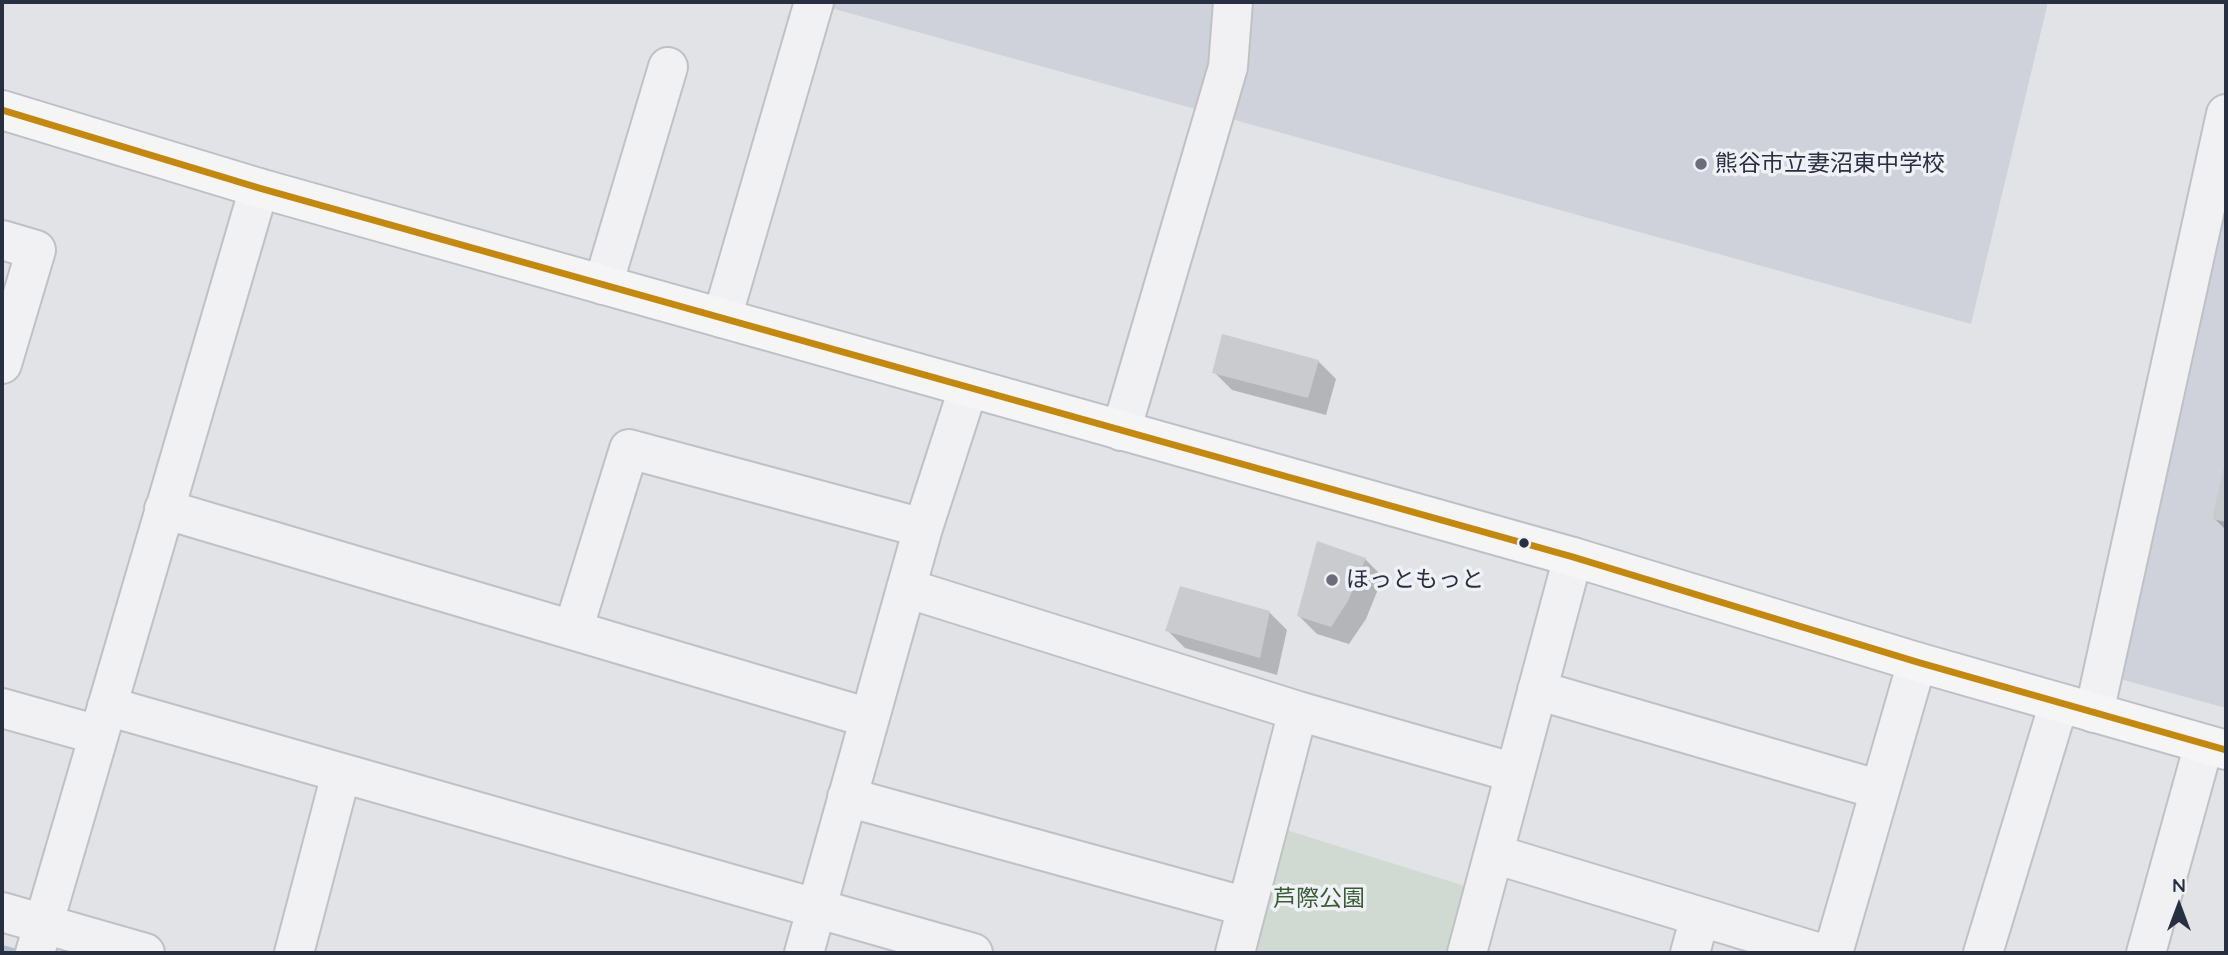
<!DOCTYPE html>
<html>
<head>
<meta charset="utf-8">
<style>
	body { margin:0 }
	#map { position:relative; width:2228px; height:955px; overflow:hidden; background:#e1e3e7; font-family:Quicksand,sans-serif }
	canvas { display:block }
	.frame { position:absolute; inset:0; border:4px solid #282f40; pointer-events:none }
	.north { position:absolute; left:2144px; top:871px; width:70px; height:70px; -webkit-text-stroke:5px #eff1f6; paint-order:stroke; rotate:0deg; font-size:19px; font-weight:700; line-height:28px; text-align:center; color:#282f40 }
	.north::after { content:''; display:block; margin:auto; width:24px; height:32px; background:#282f40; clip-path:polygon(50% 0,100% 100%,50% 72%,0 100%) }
</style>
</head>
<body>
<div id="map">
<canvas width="2228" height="955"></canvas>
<div class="frame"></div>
<div class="north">N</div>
</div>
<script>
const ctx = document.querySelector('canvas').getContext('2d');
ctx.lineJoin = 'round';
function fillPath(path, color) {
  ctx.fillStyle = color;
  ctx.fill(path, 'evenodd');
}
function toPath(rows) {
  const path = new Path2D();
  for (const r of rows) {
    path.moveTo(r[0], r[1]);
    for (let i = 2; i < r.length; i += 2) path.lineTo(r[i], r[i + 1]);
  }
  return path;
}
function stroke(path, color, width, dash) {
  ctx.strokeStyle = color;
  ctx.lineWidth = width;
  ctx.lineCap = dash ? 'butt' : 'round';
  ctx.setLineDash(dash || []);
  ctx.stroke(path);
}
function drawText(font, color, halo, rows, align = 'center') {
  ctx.font = font + ' Quicksand,"Noto Sans JP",sans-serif';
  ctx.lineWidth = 7;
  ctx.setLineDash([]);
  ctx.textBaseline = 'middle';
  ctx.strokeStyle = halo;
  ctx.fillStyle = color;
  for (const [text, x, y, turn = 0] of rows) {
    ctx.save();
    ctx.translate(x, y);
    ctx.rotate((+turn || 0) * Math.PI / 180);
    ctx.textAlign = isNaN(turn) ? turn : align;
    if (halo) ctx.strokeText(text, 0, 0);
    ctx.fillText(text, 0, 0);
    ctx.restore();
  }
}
const built = toPath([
	[814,2,2048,2,1971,324,813,3],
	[2226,193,2226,708,2120,679]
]);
const green = toPath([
	[1280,828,1471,888,1452,953,1248,953]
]);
const shadow = toPath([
	[1318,361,1336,379,1326,415,1232,390,1214,372],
	[2226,465,2226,530,2214,518],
	[1365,559,1383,577,1366,619,1349,644,1317,634,1299,616],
	[1269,612,1287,630,1277,675,1185,648,1167,630]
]);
const stream = toPath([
	[2,950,13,953]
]);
const building = toPath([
	[1222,334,1319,360,1308,398,1212,373],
	[2225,462,2226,462,2226,522,2212,519],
	[1317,541,1366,558,1348,601,1331,627,1297,616],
	[1180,586,1270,611,1260,658,1165,631]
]);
const minor = toPath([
	[2,240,36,250,2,364],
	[603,285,668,67],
	[722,318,814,2],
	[1121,431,1228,67,1233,2],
	[164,509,869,718],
	[906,588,1298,711,1515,773],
	[573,630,629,449,923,528],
	[1537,690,1880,790],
	[107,706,973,953],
	[2,708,98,735],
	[2094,713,2226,114],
	[847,797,1247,907],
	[1494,854,1820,953],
	[2,912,145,953],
	[35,953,259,188],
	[294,953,341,774],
	[804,953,923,528,968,389],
	[1235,953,1298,711],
	[1467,953,1573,557],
	[1690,953,1700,917],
	[1833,953,1917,662],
	[1983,953,2059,703],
	[2146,953,2204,744]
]);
const major = toPath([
	[2,110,259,188,1573,557,1917,662,2226,750]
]);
const bus1 = toPath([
	[2,110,259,188,1573,557,1917,662,2226,750]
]);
const markers = [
	[1701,164,7,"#696e7a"],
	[1524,543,6,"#282f40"],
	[1332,580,7,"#696e7a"]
];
const poiNames = [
	["熊谷市立妻沼東中学校",1715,164],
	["ほっともっと",1346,580]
];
const parkNames = [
	["芦際公園",1319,899]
];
fillPath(built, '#cfd2da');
fillPath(green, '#d1dad2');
fillPath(shadow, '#0003');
stroke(stream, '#afbed3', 10);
fillPath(building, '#c9cbcf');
stroke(minor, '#bfc1c5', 42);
stroke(major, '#bdc0c5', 42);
stroke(minor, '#f1f1f3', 38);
stroke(major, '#f5f5f6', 38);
stroke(bus1, '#c38810', 7);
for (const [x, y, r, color] of markers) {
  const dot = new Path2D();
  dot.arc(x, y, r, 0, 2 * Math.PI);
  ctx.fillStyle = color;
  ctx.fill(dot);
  stroke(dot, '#eff1f6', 2.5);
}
drawText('23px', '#282f40', '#eff1f6', poiNames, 'left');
drawText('23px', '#3a5c35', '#eff1f6', parkNames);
</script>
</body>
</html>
